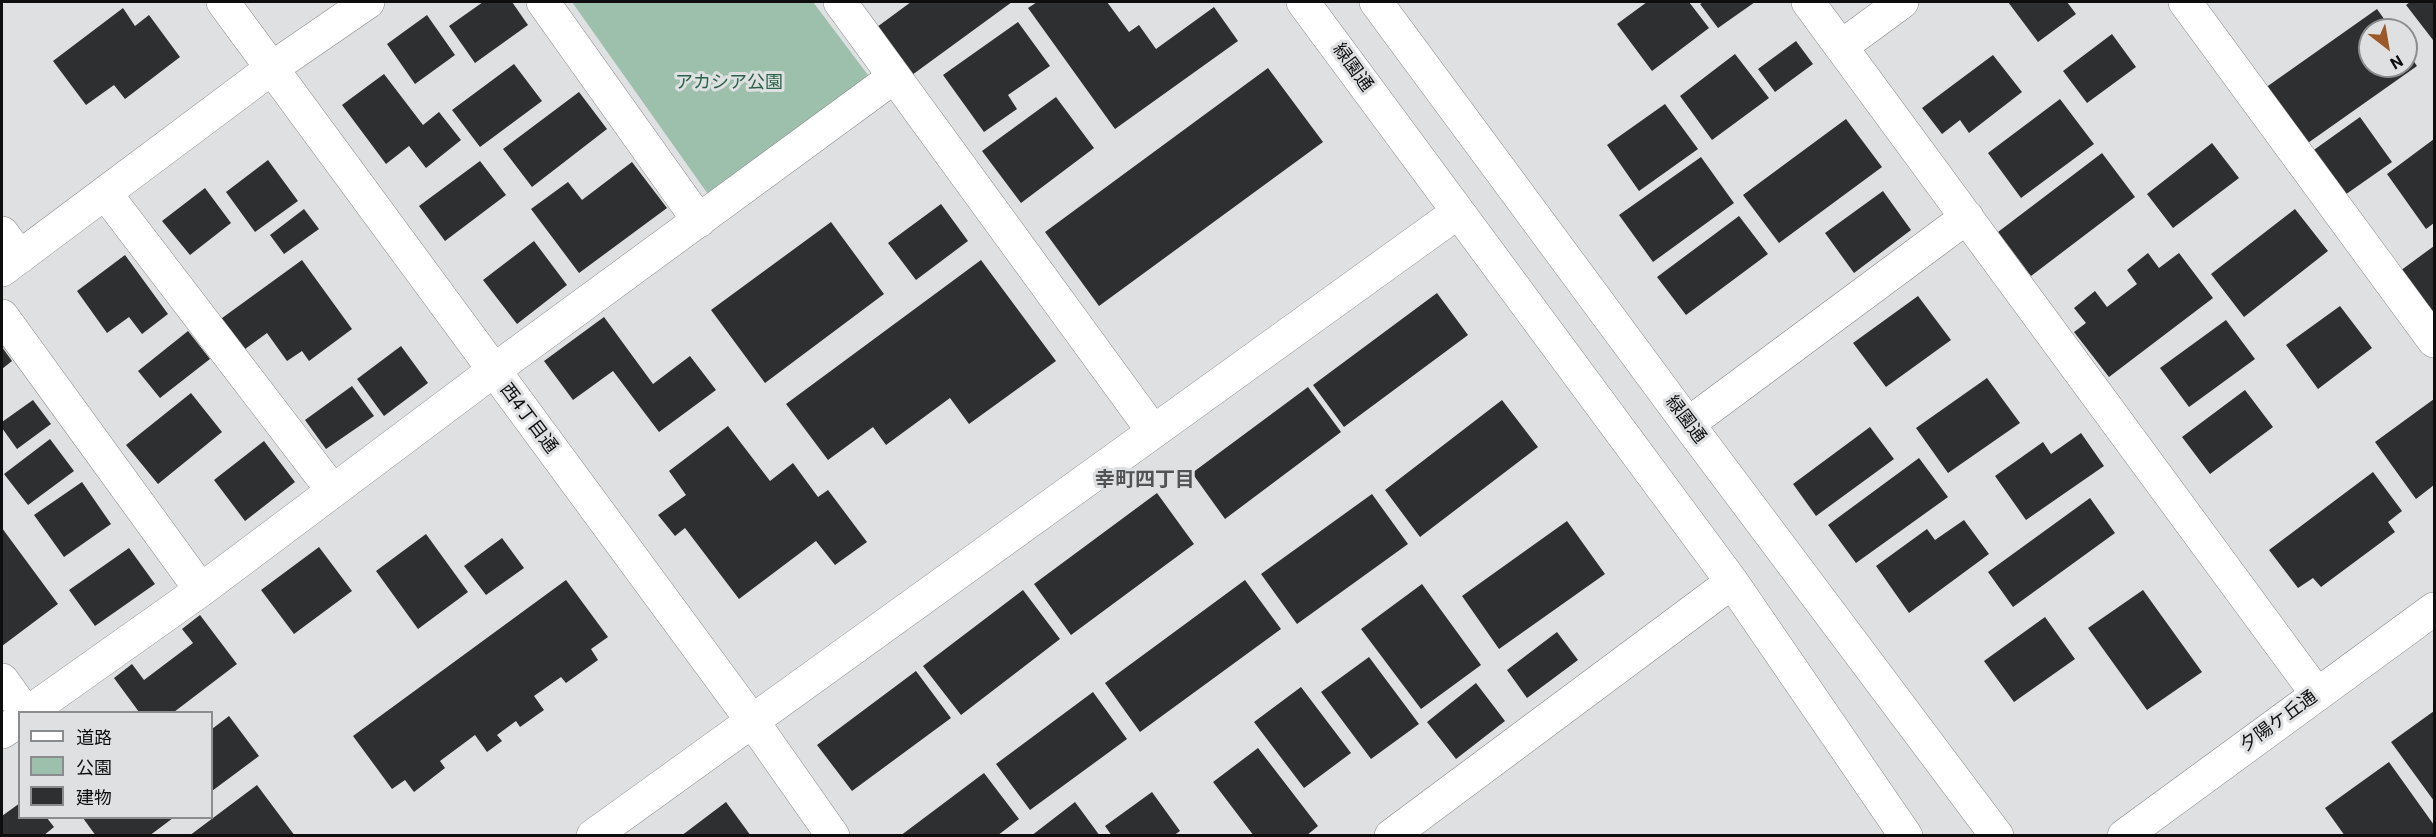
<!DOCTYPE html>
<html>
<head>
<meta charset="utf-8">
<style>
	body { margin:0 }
	#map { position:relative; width:2436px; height:837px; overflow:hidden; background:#dee0e1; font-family:Roboto,"Noto Sans JP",sans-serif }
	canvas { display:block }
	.frame { position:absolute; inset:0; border:3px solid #0e0e0f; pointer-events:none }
	.legend { position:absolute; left:18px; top:711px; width:195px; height:108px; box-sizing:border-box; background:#dee0e1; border:2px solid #8b8c8d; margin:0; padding:8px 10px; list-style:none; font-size:18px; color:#0e0e0f }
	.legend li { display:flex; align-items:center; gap:12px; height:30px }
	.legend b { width:30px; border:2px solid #8b8c8d }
	.north { position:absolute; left:2358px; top:18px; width:60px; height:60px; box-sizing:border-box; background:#dee0e1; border:2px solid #8b8c8d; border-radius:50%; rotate:149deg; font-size:16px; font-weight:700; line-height:24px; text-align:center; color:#0e0e0f }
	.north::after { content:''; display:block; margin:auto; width:21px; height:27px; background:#9c5929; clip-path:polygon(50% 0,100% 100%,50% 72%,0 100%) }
</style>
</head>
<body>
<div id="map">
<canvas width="2436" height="837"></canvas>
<div class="frame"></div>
<ul class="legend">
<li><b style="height:8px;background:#fff"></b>道路</li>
<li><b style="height:16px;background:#9dc0ad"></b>公園</li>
<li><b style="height:16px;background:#2e2f30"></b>建物</li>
</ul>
<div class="north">N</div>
</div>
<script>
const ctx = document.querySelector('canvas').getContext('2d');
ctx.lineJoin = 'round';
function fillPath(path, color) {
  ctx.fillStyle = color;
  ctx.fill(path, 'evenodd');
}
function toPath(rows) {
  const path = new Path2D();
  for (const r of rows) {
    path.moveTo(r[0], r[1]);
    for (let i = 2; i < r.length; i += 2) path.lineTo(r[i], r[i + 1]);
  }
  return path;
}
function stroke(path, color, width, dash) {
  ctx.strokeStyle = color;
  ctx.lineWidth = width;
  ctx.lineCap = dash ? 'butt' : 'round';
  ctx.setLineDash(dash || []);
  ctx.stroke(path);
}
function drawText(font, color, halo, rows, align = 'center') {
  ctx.font = font + ' Roboto,"Noto Sans JP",sans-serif';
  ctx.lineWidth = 6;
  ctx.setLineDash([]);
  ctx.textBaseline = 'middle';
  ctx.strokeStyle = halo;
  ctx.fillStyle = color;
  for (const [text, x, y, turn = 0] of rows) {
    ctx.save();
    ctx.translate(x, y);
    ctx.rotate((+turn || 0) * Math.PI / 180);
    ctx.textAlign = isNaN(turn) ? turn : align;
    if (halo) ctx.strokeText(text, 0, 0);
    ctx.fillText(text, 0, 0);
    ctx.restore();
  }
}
const green = toPath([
	[572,2,813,2,871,79,710,197]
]);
const building = toPath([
	[483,2,512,2,528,25,475,63,449,26],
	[911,2,1012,2,912,75,877,27],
	[1037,2,1107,2,1129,32,1139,25,1156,49,1214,7,1238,41,1115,129,1028,8],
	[1647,2,1689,2,1709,28,1652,71,1617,24],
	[1704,2,1755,2,1718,28,1700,4],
	[2008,2,2067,2,2076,14,2038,42],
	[2410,2,2434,2,2434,39,2433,40,2406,5],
	[123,8,135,26,149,15,180,57,125,99,114,85,86,105,53,61],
	[2377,9,2392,30,2370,30,2370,66,2406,66,2406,50,2417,66,2305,145,2265,88],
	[427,15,455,55,415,84,387,44],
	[1018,22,1050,66,1008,95,1017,109,984,132,943,75],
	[2112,34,2136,67,2087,103,2063,71],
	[1796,41,1813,64,1775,92,1758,69],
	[1735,54,1769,98,1712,140,1680,96],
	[1993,55,2022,92,1969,133,1960,120,1942,134,1922,108],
	[514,64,542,101,480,147,452,110],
	[1268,68,1323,142,1099,306,1045,232],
	[384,74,423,125,439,112,461,140,426,168,409,146,386,164,342,105],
	[579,92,607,129,532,187,503,149],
	[1056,97,1094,148,1021,203,982,151],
	[2060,99,2094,144,2021,198,1988,153],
	[1665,104,1698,149,1639,191,1607,145],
	[2360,117,2392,162,2342,197,2311,152],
	[1846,119,1882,167,1779,243,1743,195],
	[2434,139,2434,223,2426,229,2387,174],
	[2212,143,2239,178,2173,228,2147,194],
	[2102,153,2135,197,2031,276,1998,232],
	[1701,157,1734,203,1653,262,1619,215],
	[268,160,298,201,255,232,226,192],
	[480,161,506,195,445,241,419,206],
	[632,162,667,208,579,273,531,209,568,182,582,200],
	[205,188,231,223,190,255,162,221],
	[1883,191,1911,230,1854,273,1825,233],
	[941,204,968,241,916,280,888,243],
	[304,209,319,229,284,254,270,235],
	[2295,209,2328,251,2244,317,2211,274],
	[1739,216,1768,254,1686,315,1657,277],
	[831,222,884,294,765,383,711,310],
	[534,241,567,285,517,324,483,280],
	[2434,246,2434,318,2400,271],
	[2148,253,2159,268,2179,253,2213,298,2109,377,2074,332,2086,323,2074,308,2095,291,2107,307,2137,284,2127,270],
	[125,255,168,314,142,334,129,317,107,333,77,291],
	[302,260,352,329,309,361,302,351,287,361,267,333,241,352,218,321],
	[981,260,1056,361,969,424,950,398,886,445,873,427,828,460,786,404],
	[1437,293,1468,335,1344,427,1313,385],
	[1918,296,1951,340,1886,387,1853,343],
	[2340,306,2372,348,2318,389,2286,345],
	[604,317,653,384,690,356,716,390,659,432,613,371,573,400,544,361],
	[2226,320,2255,359,2189,407,2160,368],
	[188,331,210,359,160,398,138,371],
	[401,346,428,383,384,416,357,379],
	[2,347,12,361,2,369],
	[1987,378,2020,423,1948,473,1916,428],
	[352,386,374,416,326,449,305,420],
	[1308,387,1341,432,1225,519,1192,473],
	[2245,390,2273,427,2210,474,2182,437],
	[191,393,222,432,158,484,126,445],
	[2434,399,2434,485,2416,499,2375,442],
	[33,400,51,424,17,449,2,428,2,422],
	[1502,400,1538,447,1420,537,1385,490],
	[728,426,770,481,793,463,818,497,828,490,867,542,835,565,816,541,739,599,685,528,675,536,658,515,686,495,669,471],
	[1870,427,1894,459,1816,516,1793,484],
	[2081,433,2104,466,2026,520,1995,476,2043,442,2051,454],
	[50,439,74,471,28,505,4,474],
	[264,441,295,482,245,521,214,480],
	[1919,458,1948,497,1856,563,1828,525],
	[2373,472,2402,511,2388,522,2395,532,2321,587,2313,578,2298,588,2269,550],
	[82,482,111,524,64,557,34,515],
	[1157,493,1194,544,1071,635,1034,584],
	[1372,494,1408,544,1297,624,1261,574],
	[2090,498,2115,533,2013,607,1988,572],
	[1964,520,1989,554,1909,613,1876,566,1927,529,1935,540],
	[1567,521,1605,574,1499,649,1462,596],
	[2,528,58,604,2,646],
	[426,534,468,592,418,629,376,571],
	[502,538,524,568,486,595,464,566],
	[319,547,352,591,294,634,261,590],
	[129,548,155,584,95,626,69,590],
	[566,580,608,637,591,649,598,660,566,683,561,677,534,696,544,710,520,727,516,721,497,735,502,741,487,752,475,735,440,761,445,768,414,792,405,780,392,789,353,736],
	[1245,580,1281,629,1140,732,1105,683],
	[1422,584,1481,665,1421,709,1361,629],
	[1023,590,1060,639,961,715,923,666],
	[2143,590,2202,672,2147,710,2088,628],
	[200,615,237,664,174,712,139,712,114,678,132,664,144,680,193,643,182,629],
	[2045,617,2075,659,2014,702,1984,661],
	[1557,632,1578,660,1527,698,1507,670],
	[1369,657,1419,724,1371,759,1321,692],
	[916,671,951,718,852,791,817,745],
	[1476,683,1505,721,1456,759,1427,722],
	[1301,687,1351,753,1304,788,1254,722],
	[1093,692,1127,739,1030,810,996,764],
	[2434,711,2434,801,2391,742],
	[229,716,259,756,212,791,212,729],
	[1258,748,1318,826,1306,836,1254,836,1213,782],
	[2389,762,2434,825,2434,836,2345,836,2325,808],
	[984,773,1019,819,997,836,900,836],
	[257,785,295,836,189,836],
	[1152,792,1180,831,1173,836,1112,836,1105,826],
	[726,802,751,836,681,836],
	[1075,802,1100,836,1031,836],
	[20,803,20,818,47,818,54,827,43,836,2,836,2,816],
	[83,818,173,818,149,836,96,836]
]);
const minor = toPath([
	[223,2,753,722,833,836],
	[543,2,699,221],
	[840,2,1153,431],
	[1303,2,1732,582,1906,836],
	[1376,2,1688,424,1997,836],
	[1808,2,2317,694],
	[2185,2,2434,341],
	[1842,46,1902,2],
	[105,193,333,491],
	[2,233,20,257],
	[2,270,272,68,368,2],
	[2,316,201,590],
	[1688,424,1967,217],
	[2,680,25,712],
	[29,712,201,590,493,371,894,77],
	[2,732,20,720],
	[593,836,1458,212],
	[1391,836,1732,582],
	[2124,836,2434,609]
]);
const streetNames = [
	["緑園通",1352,68,54],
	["西4丁目通",528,419,53],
	["緑園通",1685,420,53],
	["夕陽ケ丘通",2279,722,-36]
];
const parkNames = [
	["アカシア公園",729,83]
];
const neighbourhoodNames = [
	["幸町四丁目",1145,481]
];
fillPath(green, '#9dc0ad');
fillPath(building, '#2e2f30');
stroke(minor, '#878889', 34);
stroke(minor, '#fff', 33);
drawText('18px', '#0e0e0f', '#dee0e1', streetNames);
drawText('18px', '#29644a', '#dee0e1', parkNames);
drawText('bold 20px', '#525354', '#dee0e1', neighbourhoodNames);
</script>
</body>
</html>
